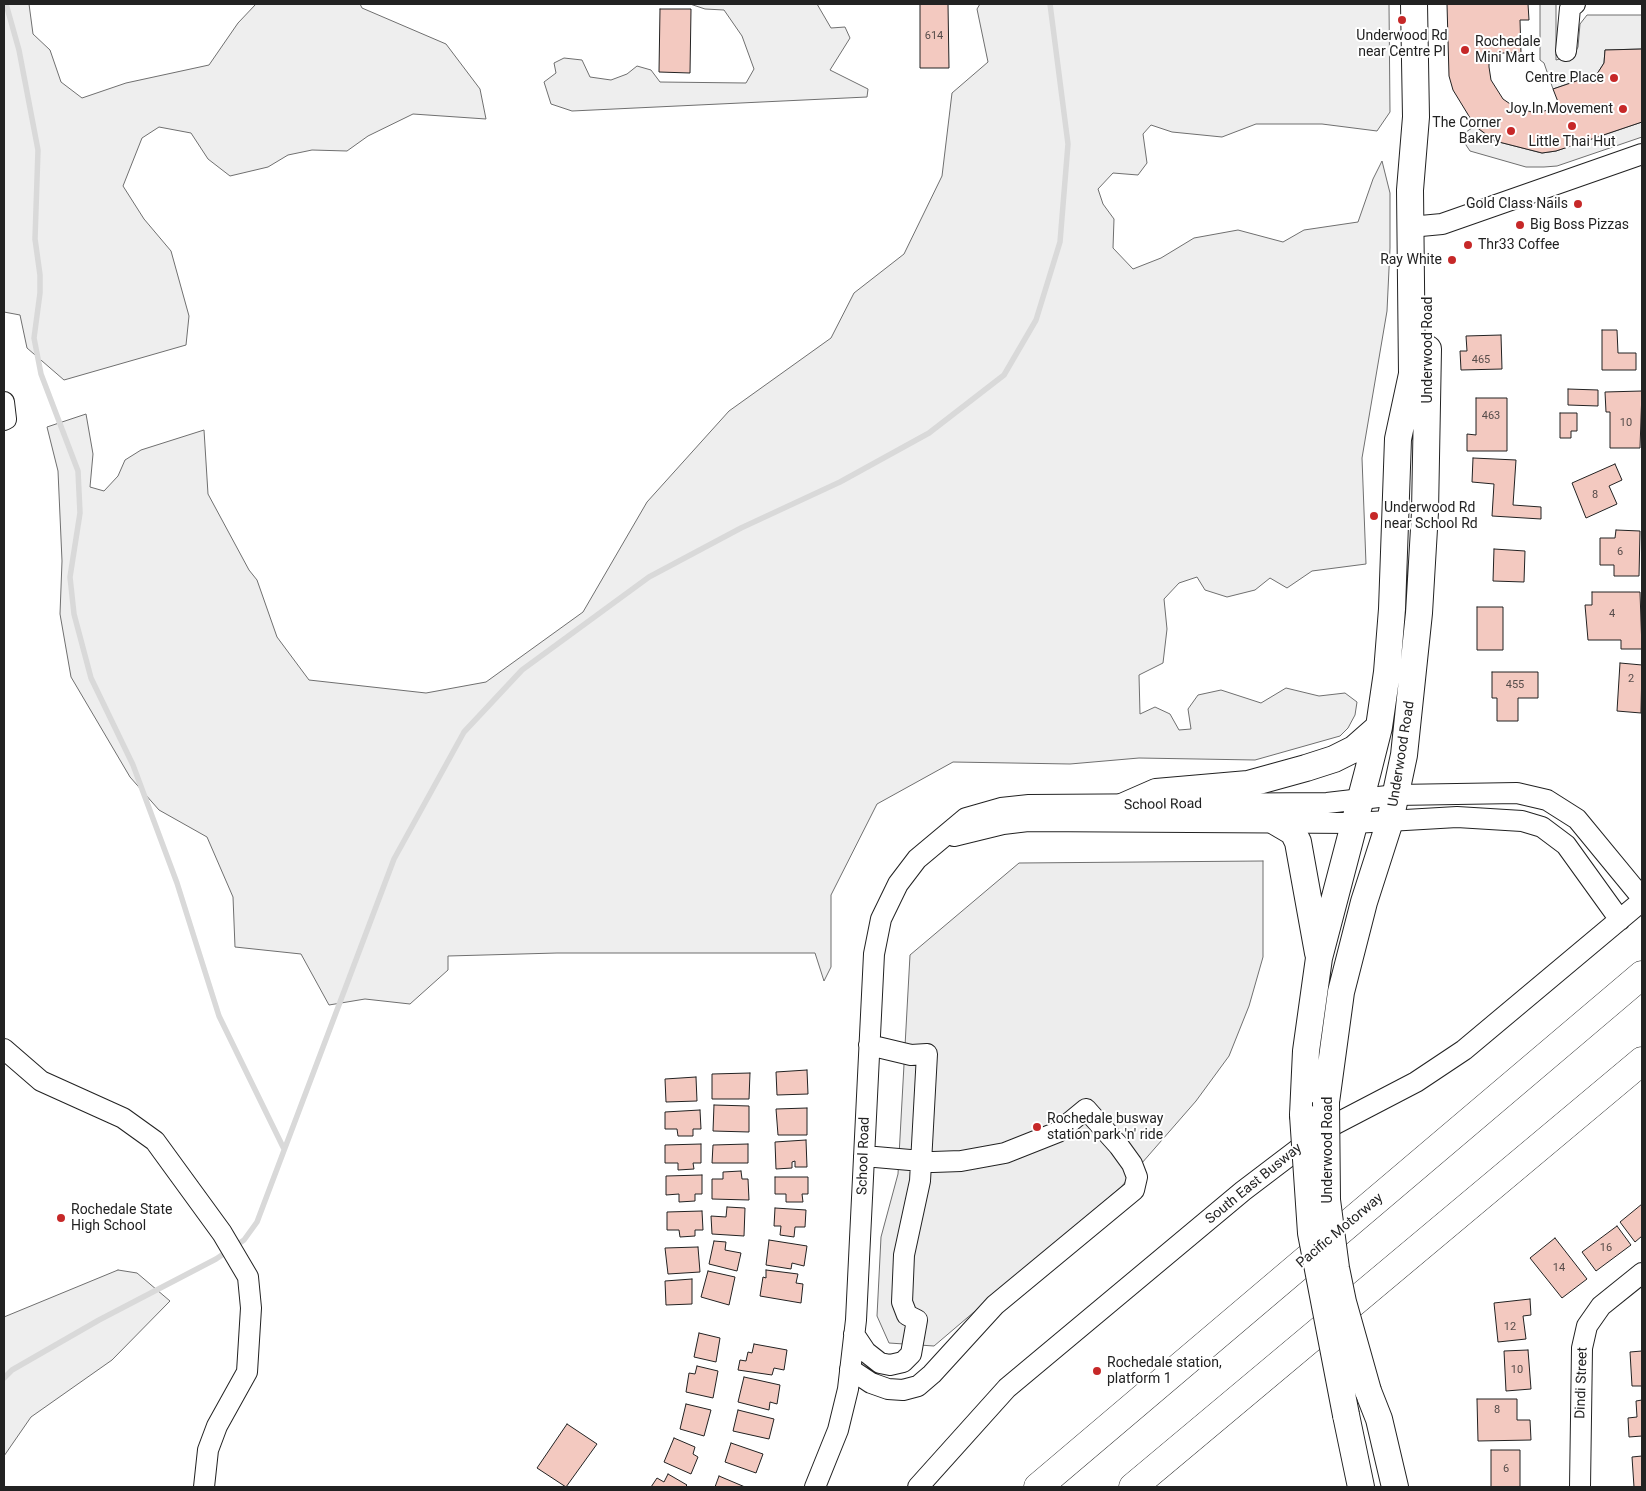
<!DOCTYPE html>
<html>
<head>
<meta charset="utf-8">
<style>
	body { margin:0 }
	#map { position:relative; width:1646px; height:1491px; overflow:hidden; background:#fff; font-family:Roboto,sans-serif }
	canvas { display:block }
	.frame { position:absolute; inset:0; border:5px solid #222; pointer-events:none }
</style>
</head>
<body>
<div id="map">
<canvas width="1646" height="1491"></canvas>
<div class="frame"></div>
</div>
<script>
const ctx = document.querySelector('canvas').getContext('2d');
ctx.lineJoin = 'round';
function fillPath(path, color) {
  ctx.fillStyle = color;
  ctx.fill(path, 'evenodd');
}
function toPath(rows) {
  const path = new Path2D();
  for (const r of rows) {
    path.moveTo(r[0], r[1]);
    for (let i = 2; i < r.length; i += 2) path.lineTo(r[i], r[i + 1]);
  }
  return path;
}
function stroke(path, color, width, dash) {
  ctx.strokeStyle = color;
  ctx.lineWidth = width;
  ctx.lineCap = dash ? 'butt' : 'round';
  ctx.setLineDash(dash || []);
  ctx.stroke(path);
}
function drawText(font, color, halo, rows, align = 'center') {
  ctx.font = font + ' Roboto,sans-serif';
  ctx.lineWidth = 4;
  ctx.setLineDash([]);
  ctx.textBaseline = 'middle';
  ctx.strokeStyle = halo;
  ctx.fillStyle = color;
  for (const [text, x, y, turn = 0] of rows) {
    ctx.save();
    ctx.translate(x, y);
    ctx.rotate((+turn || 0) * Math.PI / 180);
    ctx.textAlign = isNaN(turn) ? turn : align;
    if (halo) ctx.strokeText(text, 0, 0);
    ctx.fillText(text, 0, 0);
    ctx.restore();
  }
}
const green = toPath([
	[4,4,29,4,33,34,50,50,61,82,82,98,126,83,209,65,238,23,256,4,360,4,362,8,446,44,480,89,486,119,413,114,368,136,347,151,312,150,288,155,268,167,230,176,208,159,191,133,159,127,142,138,123,186,144,219,171,251,189,316,186,345,64,380,27,348,20,315,4,312,4,4],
	[690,4,817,4,831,28,845,27,850,38,830,70,868,89,867,97,572,111,551,104,544,82,556,73,554,63,564,58,582,60,590,77,611,80,627,74,637,66,651,70,660,82,746,83,754,69,742,36,724,10,705,9,690,4],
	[980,4,1389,4,1390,112,1377,131,1322,124,1256,124,1222,137,1172,132,1151,125,1143,134,1147,163,1138,175,1113,173,1098,189,1103,204,1114,219,1113,248,1133,269,1161,258,1194,238,1238,230,1283,242,1304,230,1358,222,1373,179,1382,161,1390,193,1390,248,1387,311,1362,458,1366,564,1312,571,1287,588,1270,578,1255,590,1227,597,1205,590,1197,577,1179,583,1164,599,1167,629,1163,663,1139,675,1140,714,1155,707,1170,714,1179,730,1191,729,1188,709,1198,695,1221,690,1261,703,1286,688,1319,696,1345,693,1357,702,1355,715,1348,728,1340,736,1255,760,1139,758,1070,764,953,762,877,804,831,895,831,967,824,981,815,953,557,953,448,956,448,970,410,1004,365,999,329,1005,301,954,235,947,233,897,207,837,159,810,130,777,71,677,60,614,62,561,58,471,47,427,86,414,93,454,90,487,104,491,118,476,125,460,141,450,204,430,208,494,249,570,257,580,277,637,309,680,426,693,486,682,583,612,647,502,729,411,831,338,854,293,904,254,942,176,952,93,988,62,977,9,980,4],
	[118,1270,137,1273,170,1301,112,1360,31,1417,4,1456,4,1317,118,1270]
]);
const parking = toPath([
	[1540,4,1556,4,1556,60,1574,55,1578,47,1580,24,1587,15,1642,15,1642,49,1605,50,1604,63,1597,74,1553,89,1544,63,1540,60,1540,4],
	[1642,122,1642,137,1557,166,1544,167,1526,167,1470,151,1460,136,1475,126,1495,141,1542,153,1556,151,1642,122],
	[1263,861,1263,957,1249,1006,1229,1056,1196,1101,1121,1187,934,1346,889,1343,877,1316,881,1237,898,1174,910,955,1019,863,1263,861]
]);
const stream = toPath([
	[6,4,19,50,38,150,35,239,40,275,40,293,34,338,41,374,78,471,80,513,70,577,74,614,91,678,133,765,177,883,219,1016,284,1149],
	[4,1378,12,1370,99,1320,216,1259,244,1240,257,1222,394,859,464,732,522,670,649,577,741,528,840,482,929,433,1004,375,1036,320,1060,242,1068,144,1050,4]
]);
const building = toPath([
	[920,4,948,4,949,68,920,68,920,4],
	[1447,4,1528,4,1529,20,1520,20,1521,53,1489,53,1489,67,1491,80,1503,99,1516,108,1536,113,1560,107,1553,89,1597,74,1604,63,1605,50,1642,49,1642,122,1556,151,1542,153,1495,141,1475,126,1453,90,1449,76,1447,4],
	[660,9,691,9,690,73,659,72,660,9],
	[1602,330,1617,330,1618,353,1636,353,1636,370,1602,370,1602,330],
	[1501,335,1502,369,1461,370,1460,351,1467,351,1466,336,1501,335],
	[1568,389,1598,390,1598,406,1568,405,1568,389],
	[1642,391,1640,448,1610,448,1610,412,1606,412,1605,392,1642,391],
	[1476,398,1507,398,1507,451,1467,451,1467,434,1476,435,1476,398],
	[1560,413,1577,413,1577,431,1571,431,1571,438,1560,438,1560,413],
	[1473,458,1516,460,1513,505,1541,507,1541,519,1492,516,1494,484,1472,482,1473,458],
	[1615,464,1622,480,1609,486,1617,504,1586,518,1572,483,1615,464],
	[1616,530,1640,531,1639,576,1614,576,1614,565,1600,565,1600,538,1615,538,1616,530],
	[1494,549,1525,551,1524,582,1493,581,1494,549],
	[1592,592,1640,592,1642,649,1621,649,1621,640,1588,640,1585,605,1592,605,1592,592],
	[1477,607,1503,607,1503,650,1477,650,1477,607],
	[1620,663,1642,665,1641,713,1617,711,1620,663],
	[1492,672,1538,672,1538,698,1518,698,1518,721,1497,721,1497,698,1492,698,1492,672],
	[807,1070,808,1094,777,1095,776,1072,807,1070],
	[750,1073,749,1099,712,1099,712,1074,750,1073],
	[696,1077,697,1101,666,1102,665,1079,696,1077],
	[714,1105,749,1106,749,1132,713,1131,714,1105],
	[807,1108,807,1135,778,1135,776,1109,807,1108],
	[700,1110,701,1129,693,1129,693,1136,678,1136,677,1129,665,1129,665,1112,700,1110],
	[806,1140,807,1167,795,1167,795,1161,792,1162,792,1168,776,1169,775,1142,806,1140],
	[701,1144,701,1163,693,1163,694,1169,678,1170,678,1163,665,1163,665,1145,701,1144],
	[748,1144,748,1163,712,1163,713,1145,748,1144],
	[741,1171,742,1179,748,1179,749,1200,712,1199,712,1179,723,1179,723,1172,741,1171],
	[702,1175,702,1194,695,1194,695,1201,679,1202,679,1194,666,1195,666,1176,702,1175],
	[775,1177,808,1177,808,1194,802,1194,803,1202,786,1202,786,1194,775,1194,775,1177],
	[1642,1204,1642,1236,1635,1242,1620,1222,1642,1204],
	[727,1207,745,1208,744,1236,712,1234,711,1216,726,1217,727,1207],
	[775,1208,806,1210,805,1227,795,1227,794,1237,780,1235,781,1226,774,1226,775,1208],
	[702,1211,703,1230,695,1230,695,1236,680,1237,679,1230,667,1230,667,1212,702,1211],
	[1617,1226,1631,1245,1596,1271,1582,1252,1617,1226],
	[1555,1238,1587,1279,1562,1298,1530,1258,1555,1238],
	[769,1240,807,1246,804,1266,792,1263,791,1269,766,1265,769,1240],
	[714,1241,726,1242,725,1250,741,1253,737,1271,709,1264,714,1241],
	[698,1247,700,1272,668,1274,665,1248,698,1247],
	[766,1270,798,1274,796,1283,803,1284,801,1303,760,1296,763,1277,766,1278,766,1270],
	[708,1271,735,1277,729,1305,701,1297,708,1271],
	[692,1279,692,1304,666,1305,665,1281,692,1279],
	[1530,1299,1531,1315,1523,1316,1526,1339,1498,1342,1494,1303,1530,1299],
	[699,1333,720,1338,716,1362,694,1357,699,1333],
	[754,1344,787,1350,784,1370,774,1368,772,1375,738,1370,740,1360,746,1361,748,1352,752,1353,754,1344],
	[1528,1350,1531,1389,1506,1391,1504,1351,1528,1350],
	[1642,1351,1642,1386,1632,1386,1630,1352,1642,1351],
	[697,1366,718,1371,713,1398,686,1392,689,1373,695,1374,697,1366],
	[744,1377,780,1385,777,1404,770,1402,769,1410,738,1402,744,1377],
	[1477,1399,1517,1399,1517,1420,1530,1420,1531,1440,1478,1441,1477,1399],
	[1642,1400,1642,1436,1629,1437,1628,1418,1637,1417,1636,1401,1642,1400],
	[686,1404,711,1410,704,1436,680,1429,686,1404],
	[738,1410,774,1419,769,1439,733,1431,738,1410],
	[567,1424,597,1444,566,1487,537,1468,567,1424],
	[674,1438,695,1447,693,1454,698,1457,691,1474,664,1462,674,1438],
	[731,1443,763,1454,756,1473,725,1462,731,1443],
	[1491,1450,1520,1450,1520,1487,1491,1487,1491,1450],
	[1642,1456,1642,1487,1634,1487,1632,1457,1642,1456],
	[668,1474,687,1485,685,1487,651,1487,657,1478,664,1482,668,1474],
	[719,1476,745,1487,715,1487,719,1476]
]);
const minor = toPath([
	[1566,51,1570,8,1575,4],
	[1410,227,1442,224,1642,154],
	[4,402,6,419,4,420],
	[954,836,1003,824,1028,821,1354,823,1457,817,1522,821,1542,827,1566,845,1620,920],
	[4,1049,41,1081,123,1118,155,1141,222,1233,248,1277,251,1308,247,1372,217,1426,208,1450,204,1487],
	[854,1334,866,1352,880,1363,890,1365,903,1362,911,1354,917,1320,907,1315,902,1302,904,1255,920,1181,927,1054,911,1055,869,1045],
	[850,1369,871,1383,888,1389,903,1390,918,1386,932,1374,995,1305,1134,1190,1137,1177,1132,1164,1119,1146,1086,1109,1058,1132,1005,1153,961,1161,933,1162,864,1156],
	[815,1487,838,1430,848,1389,856,1320,874,954,881,919,898,884,917,859,966,818,1001,808,1029,805,1327,803,1396,795,1517,793,1547,800,1577,819,1642,898],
	[918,1487,1007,1388,1243,1191,1322,1131,1416,1082,1464,1050,1642,901],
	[1580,1487,1582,1348,1587,1326,1601,1306,1642,1273]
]);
const major = toPath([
	[1124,806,1156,792,1248,784,1306,768,1334,759,1354,749,1379,727],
	[1276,822,1293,832,1298,842,1318,953],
	[1326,1102,1341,992,1364,902,1390,821,1404,755,1419,613,1425,512,1428,349],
	[1303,1115,1306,1051,1319,958,1368,771,1379,727,1387,672,1392,609,1398,439,1412,374,1410,190,1416,117,1414,4],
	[1368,1391,1379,1419,1395,1487],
	[1346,1415,1361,1487]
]);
const highway = toPath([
	[1038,1487,1642,975],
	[1133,1487,1642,1061]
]);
const majorBridge = toPath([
	[1326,1102,1327,1200,1336,1268,1343,1302,1368,1391],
	[1303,1115,1311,1233,1346,1415]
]);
const markers = [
	[1402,20,5,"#c62828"],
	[1465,50,5,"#c62828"],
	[1614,78,5,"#c62828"],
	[1623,109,5,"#c62828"],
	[1572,126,5,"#c62828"],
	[1511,131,5,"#c62828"],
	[1578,204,5,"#c62828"],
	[1520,225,5,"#c62828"],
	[1468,245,5,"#c62828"],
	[1452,260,5,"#c62828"],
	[1374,516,5,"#c62828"],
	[1037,1127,5,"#c62828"],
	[61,1218,5,"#c62828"],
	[1097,1371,5,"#c62828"]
];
const numberNames = [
	["614",934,36],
	["465",1481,360],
	["463",1491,416],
	["10",1626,423],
	["8",1595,495],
	["6",1620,552],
	["4",1612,614],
	["2",1631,679],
	["455",1515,685],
	["16",1606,1248],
	["14",1559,1268],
	["12",1510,1327],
	["10",1517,1370],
	["8",1497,1410],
	["6",1506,1469]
];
const poiNames = [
	["Underwood Rd",1402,36,"center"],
	["near Centre Pl",1402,52,"center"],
	["Rochedale",1475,42],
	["Mini Mart",1475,58],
	["Centre Place",1604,78,"right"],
	["Joy In Movement",1613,109,"right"],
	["The Corner",1501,123,"right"],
	["Bakery",1501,139,"right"],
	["Little Thai Hut",1572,142,"center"],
	["Gold Class Nails",1568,204,"right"],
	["Big Boss Pizzas",1530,225],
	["Thr33 Coffee",1478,245],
	["Ray White",1442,260,"right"],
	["Underwood Rd",1384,508],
	["near School Rd",1384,524],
	["Rochedale busway",1047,1119],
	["station park 'n' ride",1047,1135],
	["Rochedale State",71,1210],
	["High School",71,1226],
	["Rochedale station,",1107,1363],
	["platform 1",1107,1379]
];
const streetNames = [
	["Underwood Road",1428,350,-90],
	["Underwood Road",1402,754,-81],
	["School Road",1163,805,-1],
	["Underwood Road",1328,1150,-90],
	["School Road",864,1156,-88],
	["South East Busway",1254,1184,-39],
	["Pacific Motorway",1340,1231,-40],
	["Dindi Street",1582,1383,-88]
];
fillPath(green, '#eee');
stroke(green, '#6f6f6f', 1);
fillPath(parking, '#ededed');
stroke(parking, '#6f6f6f', 1);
stroke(stream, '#d9d9d9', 5.5);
fillPath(building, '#f3c9c0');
stroke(building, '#222', 1);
stroke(minor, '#222', 22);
stroke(major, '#222', 28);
stroke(highway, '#222', 29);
stroke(minor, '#fff', 20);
stroke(major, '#fff', 26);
stroke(highway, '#fff', 28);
stroke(majorBridge, '#222', 28, []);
stroke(majorBridge, '#fff', 26);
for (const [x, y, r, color] of markers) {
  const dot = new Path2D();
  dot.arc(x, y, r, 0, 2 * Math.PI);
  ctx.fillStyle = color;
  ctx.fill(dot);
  stroke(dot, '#fff', 2);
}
drawText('11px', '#564c4a', null, numberNames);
drawText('14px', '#222', '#fff', poiNames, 'left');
drawText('14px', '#222', '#fff', streetNames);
</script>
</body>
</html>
